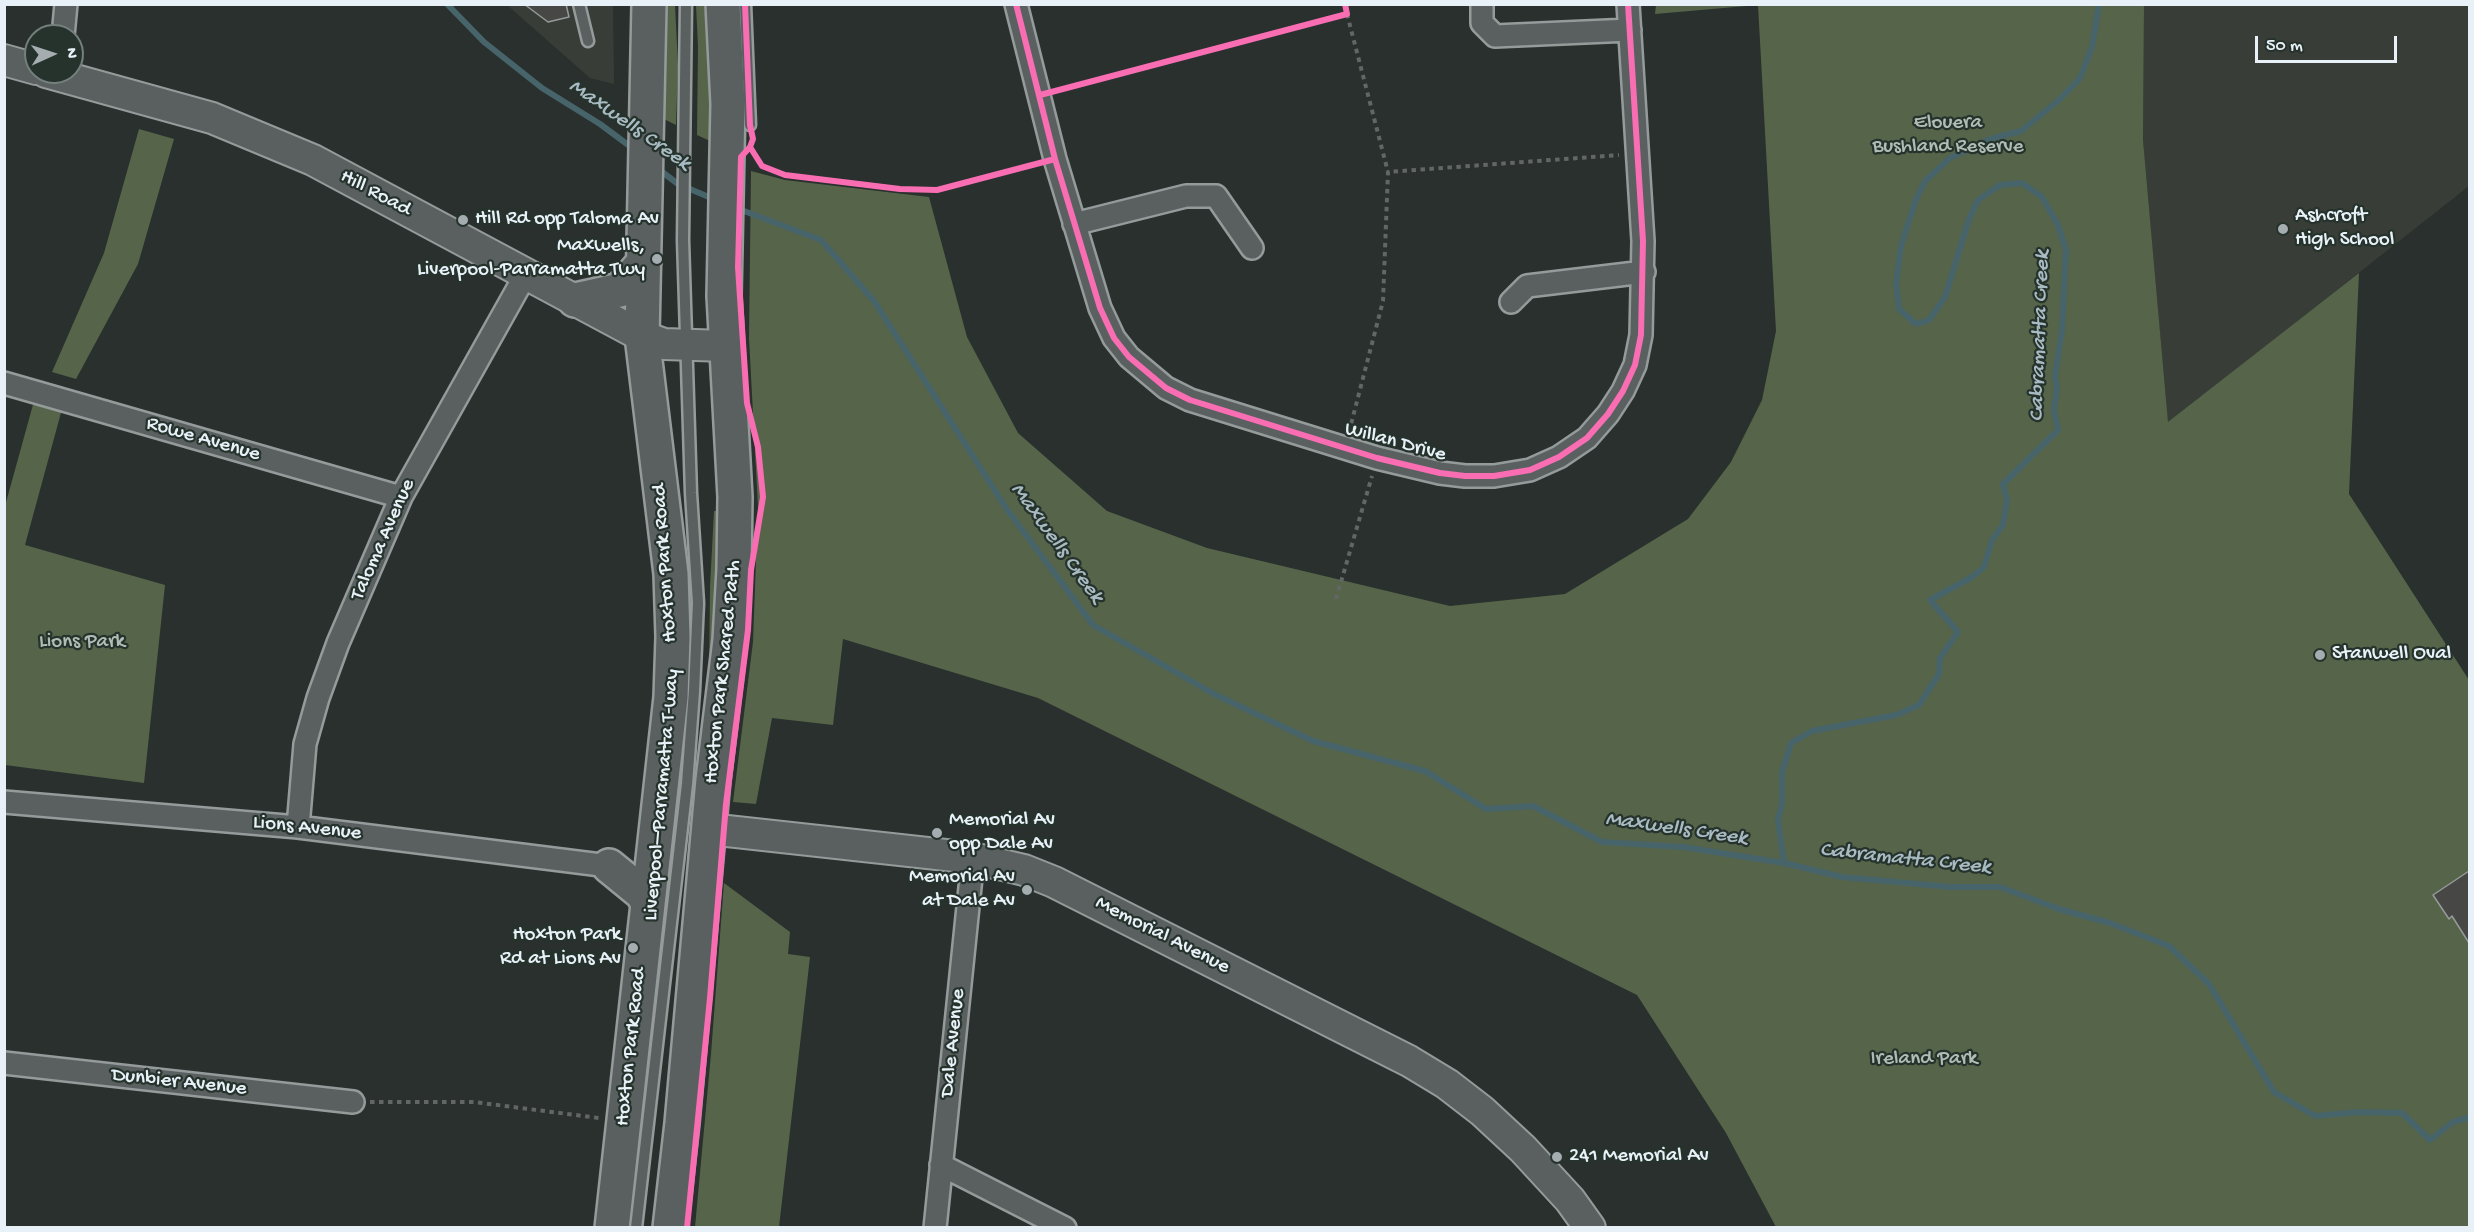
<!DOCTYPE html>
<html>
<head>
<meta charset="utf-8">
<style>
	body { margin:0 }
	#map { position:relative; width:2474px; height:1232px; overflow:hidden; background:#29302d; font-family:"Gochi Hand",sans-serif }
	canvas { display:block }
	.frame { position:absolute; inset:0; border:6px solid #e8f1f8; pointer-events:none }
	.north { position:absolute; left:24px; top:24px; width:60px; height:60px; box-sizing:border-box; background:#26332d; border:2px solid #747f7e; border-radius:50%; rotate:87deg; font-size:16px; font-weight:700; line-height:24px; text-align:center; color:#e8f1f8 }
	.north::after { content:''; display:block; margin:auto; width:21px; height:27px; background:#a5adb1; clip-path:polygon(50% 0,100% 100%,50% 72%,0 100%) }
	.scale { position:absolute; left:2255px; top:36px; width:142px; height:27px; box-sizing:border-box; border:3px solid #e8f1f8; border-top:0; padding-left:8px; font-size:18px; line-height:21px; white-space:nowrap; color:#e8f1f8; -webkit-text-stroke:4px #26332d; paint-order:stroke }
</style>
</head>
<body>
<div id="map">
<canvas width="2474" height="1232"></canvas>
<div class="frame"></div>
<div class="north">N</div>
<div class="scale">50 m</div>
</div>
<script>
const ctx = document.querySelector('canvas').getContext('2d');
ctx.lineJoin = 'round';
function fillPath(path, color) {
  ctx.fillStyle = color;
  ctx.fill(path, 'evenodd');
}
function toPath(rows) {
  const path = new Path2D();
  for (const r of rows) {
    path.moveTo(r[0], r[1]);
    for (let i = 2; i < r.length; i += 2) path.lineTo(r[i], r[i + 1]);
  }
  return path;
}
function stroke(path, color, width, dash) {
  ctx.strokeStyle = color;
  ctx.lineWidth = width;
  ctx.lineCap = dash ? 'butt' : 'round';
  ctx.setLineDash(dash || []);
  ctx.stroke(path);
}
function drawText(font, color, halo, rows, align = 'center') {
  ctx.font = font + ' "Gochi Hand",sans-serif';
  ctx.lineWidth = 4.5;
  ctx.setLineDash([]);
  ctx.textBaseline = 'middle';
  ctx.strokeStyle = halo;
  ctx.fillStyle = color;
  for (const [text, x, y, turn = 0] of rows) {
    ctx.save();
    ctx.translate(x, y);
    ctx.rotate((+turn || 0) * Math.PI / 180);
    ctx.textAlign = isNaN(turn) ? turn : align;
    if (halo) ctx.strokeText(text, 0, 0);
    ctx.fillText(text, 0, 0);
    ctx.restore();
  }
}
const built = toPath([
	[507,5,613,5,614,84,590,78],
	[2144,5,2469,5,2469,186,2168,423,2143,140]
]);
const green = toPath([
	[658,5,675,5,678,66,676,125,656,115],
	[696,5,704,5,706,19,710,91,710,141,697,135,698,46],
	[1656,5,2144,5,2143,140,2168,422,2359,273,2349,494,2469,680,2469,1227,1776,1227,1726,1133,1637,995,1038,698,843,639,833,725,772,718,756,804,733,802,753,642,758,507,749,338,751,171,785,180,929,197,967,337,1018,433,1107,511,1207,548,1450,606,1565,594,1688,519,1731,462,1762,400,1776,331,1758,5,1655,14],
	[139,129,174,139,138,264,76,379,52,372,104,253],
	[34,401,62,409,25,545,165,585,144,783,5,765,5,506],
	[714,511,725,511,725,551,709,680,710,587],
	[724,883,790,932,788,954,810,957,779,1227,695,1227,711,1054]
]);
const stream = toPath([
	[447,4,484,42,542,88,600,124,635,150],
	[657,168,678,184,716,200],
	[736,208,821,240,874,301,1006,508,1093,625,1214,694,1313,741,1425,771,1486,809,1533,806,1602,842,1683,847,1784,863,1842,877,1951,887,2000,887,2059,909,2110,923,2169,946,2209,984,2274,1092,2315,1116,2359,1112,2402,1113,2430,1140,2453,1122,2470,1117],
	[1784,863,1778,820,1782,804,1782,772,1791,743,1812,731,1896,715,1919,705,1939,674,1940,658,1958,632,1930,600,1972,577,1984,567,1992,540,2003,525,2007,500,2003,484,2058,430,2054,410,2057,388,2055,376,2062,330,2066,250,2058,225,2042,197,2022,183,2000,185,1978,200,1969,219,1945,297,1929,320,1916,324,1899,309,1896,283,1901,246,1916,199,1925,181,1950,158,1990,139,2021,131,2060,99,2080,78,2092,47,2099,4]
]);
const building = toPath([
	[524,4,566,4,569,17,548,22,524,4],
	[2469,871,2469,943,2452,916,2449,919,2433,895,2469,871]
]);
const path = toPath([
	[1347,14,1388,172],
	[1349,432,1383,301,1388,172,1619,155],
	[1336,599,1372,476],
	[370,1102,474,1102,599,1118]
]);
const lane = toPath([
	[579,4,588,41],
	[745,4,750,125],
	[636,1228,687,784,694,691,698,603,691,493,683,240,686,4]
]);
const street = toPath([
	[1016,4,1055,159,1100,308,1114,338,1129,357,1166,388,1190,400,1377,458,1440,473,1465,476,1494,476,1530,470,1559,457,1587,438,1608,414,1623,391,1635,365,1641,335,1643,241,1628,4],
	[1482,4,1482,23,1495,36,1630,30],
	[63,36,66,4],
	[1074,224,1186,196,1216,196,1252,248],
	[1511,302,1527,286,1644,272],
	[4,383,401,497],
	[4,802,298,827,609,866],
	[298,827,305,744,318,698,338,643,401,497,526,274],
	[4,1063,353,1102],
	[941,1165,1065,1228],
	[935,1228,973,858]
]);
const secondary = toPath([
	[4,60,36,69],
	[46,72,212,118,313,160,642,336,664,344,726,346],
	[709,829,973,858,1024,870,1054,882,1409,1061,1447,1084,1482,1111,1523,1149,1570,1200,1590,1228]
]);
const primary = toPath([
	[575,300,620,290,644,262],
	[609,866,642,893,648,903],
	[612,1228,671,697,673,637,671,574,642,336,649,4],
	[670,1228,682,1123,713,780,730,640,734,569,735,497,724,296,728,104,723,4]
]);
const cycleway = toPath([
	[1016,4,1055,159,1100,308,1114,338,1129,357,1166,388,1190,400,1377,458,1440,473,1465,476,1494,476,1530,470,1559,457,1587,438,1608,414,1623,391,1635,365,1641,335,1643,241,1628,4],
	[1040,95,1347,14,1345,4],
	[750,147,762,166,785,175,900,189,937,190,1055,159],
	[687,1228,710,998,726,804,748,630,751,570,763,497,758,447,747,403,738,267,741,157,750,147,753,139,750,125,745,4]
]);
const markers = [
	[463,220,6,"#a5adb1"],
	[2283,229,6,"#a5adb1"],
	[657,259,6,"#a5adb1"],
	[2320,655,6,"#a5adb1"],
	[937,833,6,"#a5adb1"],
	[1027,890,6,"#a5adb1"],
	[633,948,6,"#a5adb1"],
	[1557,1157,6,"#a5adb1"]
];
const parkNames = [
	["Elouera",1948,124],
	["Bushland Reserve",1948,148],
	["Lions Park",82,643],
	["Ireland Park",1924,1060]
];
const streetNames = [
	["Hill Road",375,194,28],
	["Rowe Avenue",203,440,16],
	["Willan Drive",1395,443,15],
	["Taloma Avenue",384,540,-66],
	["Hoxton Park Road",666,563,-94],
	["Hoxton Park Shared Path",724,672,-84],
	["Liverpool–Parramatta T-way",663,795,-85],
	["Lions Avenue",307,829,6],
	["Memorial Avenue",1162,936,27],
	["Dale Avenue",954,1043,-84],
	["Hoxton Park Road",632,1047,-84],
	["Dunbier Avenue",179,1083,6]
];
const poiNames = [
	["Ashcroft",2295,217],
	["High School",2295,241],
	["Hill Rd opp Taloma Av",475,220],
	["Maxwells,",645,247,"right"],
	["Liverpool-Parramatta Twy",645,271,"right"],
	["Stanwell Oval",2332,655],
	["Memorial Av",949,821],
	["opp Dale Av",949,845],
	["Memorial Av",1015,878,"right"],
	["at Dale Av",1015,902,"right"],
	["Hoxton Park",621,936,"right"],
	["Rd at Lions Av",621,960,"right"],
	["241 Memorial Av",1569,1157]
];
const waterNames = [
	["Maxwells Creek",629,126,35],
	["Cabramatta Creek",2041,336,-88],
	["Maxwells Creek",1056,544,54],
	["Maxwells Creek",1676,830,8],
	["Cabramatta Creek",1905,860,6]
];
fillPath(built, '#383e37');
fillPath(green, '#56654a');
stroke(stream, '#47646b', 6);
fillPath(building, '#474845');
stroke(building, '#959a9a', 1.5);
stroke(lane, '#959a9a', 15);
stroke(street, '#959a9a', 26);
stroke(secondary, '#959a9a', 34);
stroke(primary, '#959a9a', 38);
stroke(path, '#626665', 4, [4.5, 4.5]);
stroke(lane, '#5a6060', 10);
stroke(street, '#5a6060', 21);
stroke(secondary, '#5a6060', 30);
stroke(primary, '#5a6060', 33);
stroke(cycleway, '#f96db3', 6);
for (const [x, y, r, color] of markers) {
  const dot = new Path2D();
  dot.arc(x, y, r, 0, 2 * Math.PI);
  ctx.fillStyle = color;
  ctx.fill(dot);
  stroke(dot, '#26332d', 2);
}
drawText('21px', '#b0bcb4', '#26332d', parkNames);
drawText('21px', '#e8f1f8', '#26332d', streetNames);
drawText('21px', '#e8f1f8', '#26332d', poiNames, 'left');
drawText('italic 22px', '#a9bbc2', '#26332d', waterNames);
</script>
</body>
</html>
